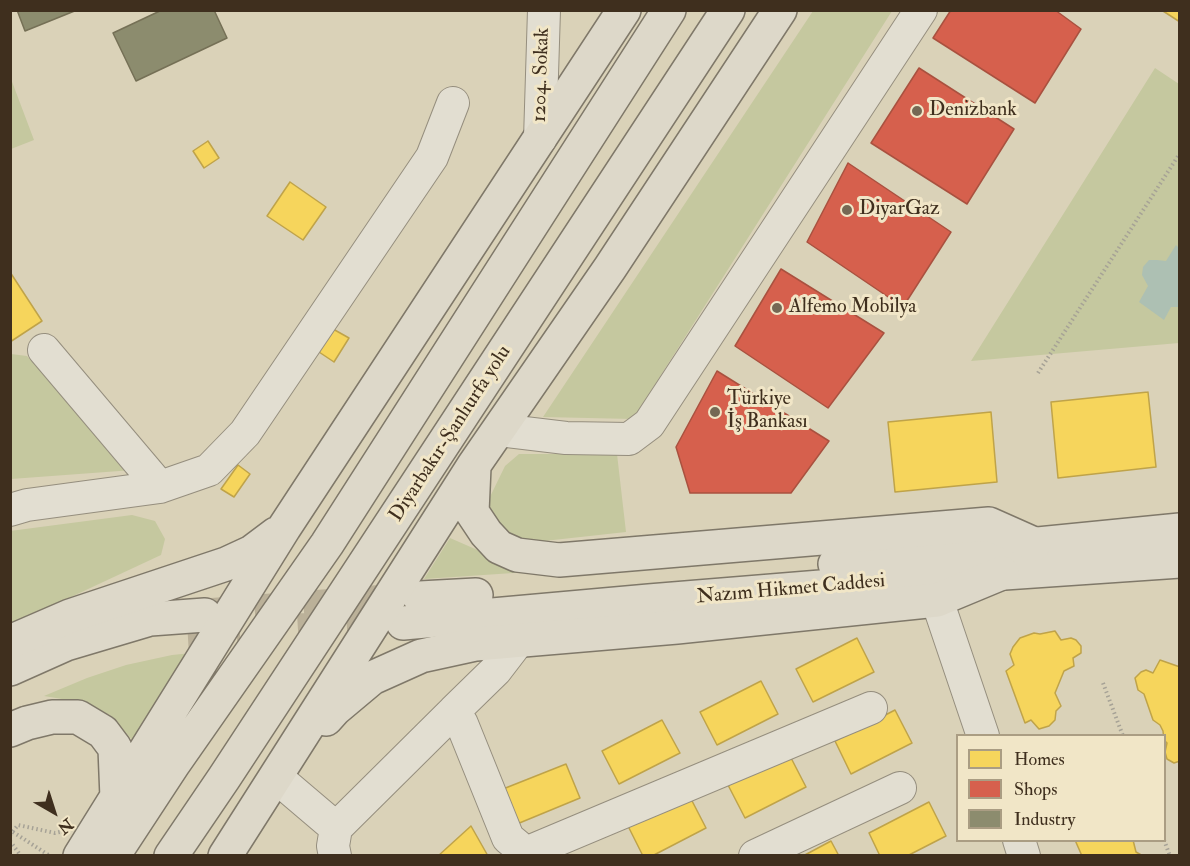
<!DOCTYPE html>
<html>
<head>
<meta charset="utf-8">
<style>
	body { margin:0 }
	#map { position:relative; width:1190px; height:866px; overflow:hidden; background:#dad2b8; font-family:"IM FELL Double Pica",serif }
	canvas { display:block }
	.frame { position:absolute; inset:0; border:12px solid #3f2f1e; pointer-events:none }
	.legend { position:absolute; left:956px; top:734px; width:210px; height:108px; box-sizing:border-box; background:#f1e6c7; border:2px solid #aa9d83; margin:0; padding:8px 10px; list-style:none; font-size:18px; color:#3f2f1e }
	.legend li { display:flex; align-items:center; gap:12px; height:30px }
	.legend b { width:30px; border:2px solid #aa9d83 }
	.north { position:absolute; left:24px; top:782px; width:60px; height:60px; -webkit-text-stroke:4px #f1e6c7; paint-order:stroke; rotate:141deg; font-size:16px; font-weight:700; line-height:24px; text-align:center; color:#3f2f1e }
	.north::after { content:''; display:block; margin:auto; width:21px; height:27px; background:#3f2f1e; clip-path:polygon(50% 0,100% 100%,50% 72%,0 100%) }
</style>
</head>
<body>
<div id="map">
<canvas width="1190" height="866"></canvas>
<div class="frame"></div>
<ul class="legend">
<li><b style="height:16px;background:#f6d55c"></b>Homes</li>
<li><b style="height:16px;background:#d6604d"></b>Shops</li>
<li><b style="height:16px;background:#8c8c6e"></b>Industry</li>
</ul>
<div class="north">N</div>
</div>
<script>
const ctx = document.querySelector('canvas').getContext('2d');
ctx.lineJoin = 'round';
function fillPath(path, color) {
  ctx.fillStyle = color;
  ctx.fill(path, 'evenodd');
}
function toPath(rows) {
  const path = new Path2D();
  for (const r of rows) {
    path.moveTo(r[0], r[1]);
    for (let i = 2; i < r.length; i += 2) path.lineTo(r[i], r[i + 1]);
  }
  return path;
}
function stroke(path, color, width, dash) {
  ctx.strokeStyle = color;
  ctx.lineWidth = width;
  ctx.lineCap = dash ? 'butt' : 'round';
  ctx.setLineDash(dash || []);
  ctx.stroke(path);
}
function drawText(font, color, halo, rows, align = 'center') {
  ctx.font = font + ' "IM FELL Double Pica",serif';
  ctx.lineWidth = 6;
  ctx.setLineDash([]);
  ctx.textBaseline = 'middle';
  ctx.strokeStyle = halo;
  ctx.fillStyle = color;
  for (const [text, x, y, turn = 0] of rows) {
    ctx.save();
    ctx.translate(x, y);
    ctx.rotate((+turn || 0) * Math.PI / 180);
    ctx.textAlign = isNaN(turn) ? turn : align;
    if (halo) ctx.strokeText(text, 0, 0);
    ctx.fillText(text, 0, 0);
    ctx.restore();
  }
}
const green = toPath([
	[813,11,892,11,633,419,543,417],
	[1155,68,1179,84,1179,343,971,361],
	[11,79,34,140,11,149,10,149],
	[11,354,27,356,133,470,11,479],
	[519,454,617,454,626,532,535,542,513,542,491,515,487,503,505,466],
	[132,515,155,521,165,539,161,555,11,625,10,531],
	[450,538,528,572,424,579],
	[192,653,134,742,110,715,86,703,44,696,87,678,126,665,172,655]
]);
const water = toPath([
	[1176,245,1179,248,1179,307,1171,307,1164,320,1139,302,1148,286,1142,275,1143,267,1149,260,1157,260,1166,261]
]);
const homes = toPath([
	[1180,10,1180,22,1163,11,1163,10,1180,10],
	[208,141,219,158,204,168,193,151,208,141],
	[290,182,326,207,303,240,267,216,290,182],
	[10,272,42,321,10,342,10,272],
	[333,329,349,338,334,362,319,352,333,329],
	[1148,392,1156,467,1058,478,1051,402,1148,392],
	[991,412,997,482,895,492,888,422,991,412],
	[238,465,250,474,234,497,221,489,238,465],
	[1055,631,1061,640,1071,638,1076,640,1081,646,1081,653,1073,658,1074,666,1064,671,1055,693,1061,706,1056,711,1055,720,1049,726,1039,729,1031,720,1025,723,1006,671,1014,665,1010,654,1013,647,1020,638,1034,633,1040,634,1055,631],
	[857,638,874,672,813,702,796,669,857,638],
	[1160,660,1180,667,1180,761,1174,763,1167,759,1165,752,1167,743,1164,740,1163,731,1160,725,1153,720,1144,694,1138,690,1135,678,1141,672,1146,670,1153,673,1160,660],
	[761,681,778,714,717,745,700,712,761,681],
	[895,710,912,743,851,774,835,741,895,710],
	[662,720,680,753,619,784,602,751,662,720],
	[789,754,806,787,745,818,728,785,789,754],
	[566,764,580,798,517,824,503,789,566,764],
	[689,795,706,828,652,856,643,856,628,826,689,795],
	[929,802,946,836,907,856,880,856,869,833,929,802],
	[471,826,488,856,438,856,471,826],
	[1075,840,1133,840,1136,852,1143,856,1082,856,1075,840],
	[831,841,839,856,803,856,831,841]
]);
const shops = toPath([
	[951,10,1055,10,1081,29,1035,103,933,38,951,10],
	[919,68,1014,129,967,204,871,143,919,68],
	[848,163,951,232,903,307,807,242,848,163],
	[781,269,884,333,828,408,735,346,781,269],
	[717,371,829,441,791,493,690,493,676,447,717,371]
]);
const industry = toPath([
	[17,10,77,10,25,31,17,10],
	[162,10,214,10,227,38,136,81,113,33,162,10]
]);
const majorTunnel = toPath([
	[206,615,412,599],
	[298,630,396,624],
	[188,638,240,635]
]);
const path = toPath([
	[1038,373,1180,153],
	[1103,683,1123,736],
	[13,832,50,856],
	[10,835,18,825,55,833,64,831],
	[1164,840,1170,856],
	[10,841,21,856]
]);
const minor = toPath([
	[540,139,544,10],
	[44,350,160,487],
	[499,430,566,438,629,439,649,424,921,10],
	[10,510,27,505,160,487,209,470,245,433,432,157,453,103],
	[937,600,983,736],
	[454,711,496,670,519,640],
	[276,777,336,828,454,711,462,724,508,838,526,853,871,708],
	[1019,840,1024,856],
	[335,856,333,846,336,828],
	[755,856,900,788]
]);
const major = toPath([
	[835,564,1180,530],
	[420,598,476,595],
	[403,623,649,601,931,578,1180,561],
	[10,669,66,644,150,619,205,615]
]);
const highway = toPath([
	[474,467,472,512,486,533,499,547,517,555,559,560,989,524,1034,544],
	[10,642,70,616,226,564,252,552,276,534],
	[326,719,335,709,372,678,421,656,476,644,677,627,937,600,1002,573],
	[10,730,27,723,52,717,78,717,103,732,115,748,117,798],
	[80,856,284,528,624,10],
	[113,856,174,763,327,544,669,10],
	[171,856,224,778,728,10],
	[225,856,474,465,610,268,780,10]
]);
const markers = [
	[917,111,6,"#756854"],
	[847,210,6,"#756854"],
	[777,308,6,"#756854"],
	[715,412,6,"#756854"]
];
const streetNames = [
	["1204. Sokak",542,75,-88],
	["Diyarbakır-Şanlıurfa yolu",451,434,-57],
	["Nazım Hikmet Caddesi",791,590,-5]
];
const poiNames = [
	["Denizbank",929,111],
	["DiyarGaz",859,210],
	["Alfemo Mobilya",789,308],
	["Türkiye",727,400],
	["İş Bankası",727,423]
];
fillPath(green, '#c5c89f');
fillPath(water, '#adc0b3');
fillPath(homes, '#f6d55c');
stroke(homes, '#bfa349', 1.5);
fillPath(shops, '#d6604d');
stroke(shops, '#a9513f', 1.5);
fillPath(industry, '#8c8c6e');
stroke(industry, '#757056', 1.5);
stroke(majorTunnel, '#bbb199', 33, [33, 16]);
stroke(minor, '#958e7e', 34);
stroke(major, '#7f7869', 36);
stroke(highway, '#7f7869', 36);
stroke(path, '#a6a296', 4, [1.5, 3]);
stroke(minor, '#e2ded1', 32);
stroke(major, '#ddd8c9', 33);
stroke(highway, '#ddd8c9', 33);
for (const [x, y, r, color] of markers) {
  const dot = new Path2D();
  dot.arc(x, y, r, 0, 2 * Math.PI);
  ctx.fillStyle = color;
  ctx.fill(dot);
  stroke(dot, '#f1e6c7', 2);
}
drawText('20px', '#3f2f1e', '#f1e6c7', streetNames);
drawText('20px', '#3f2f1e', '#f1e6c7', poiNames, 'left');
</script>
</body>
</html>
